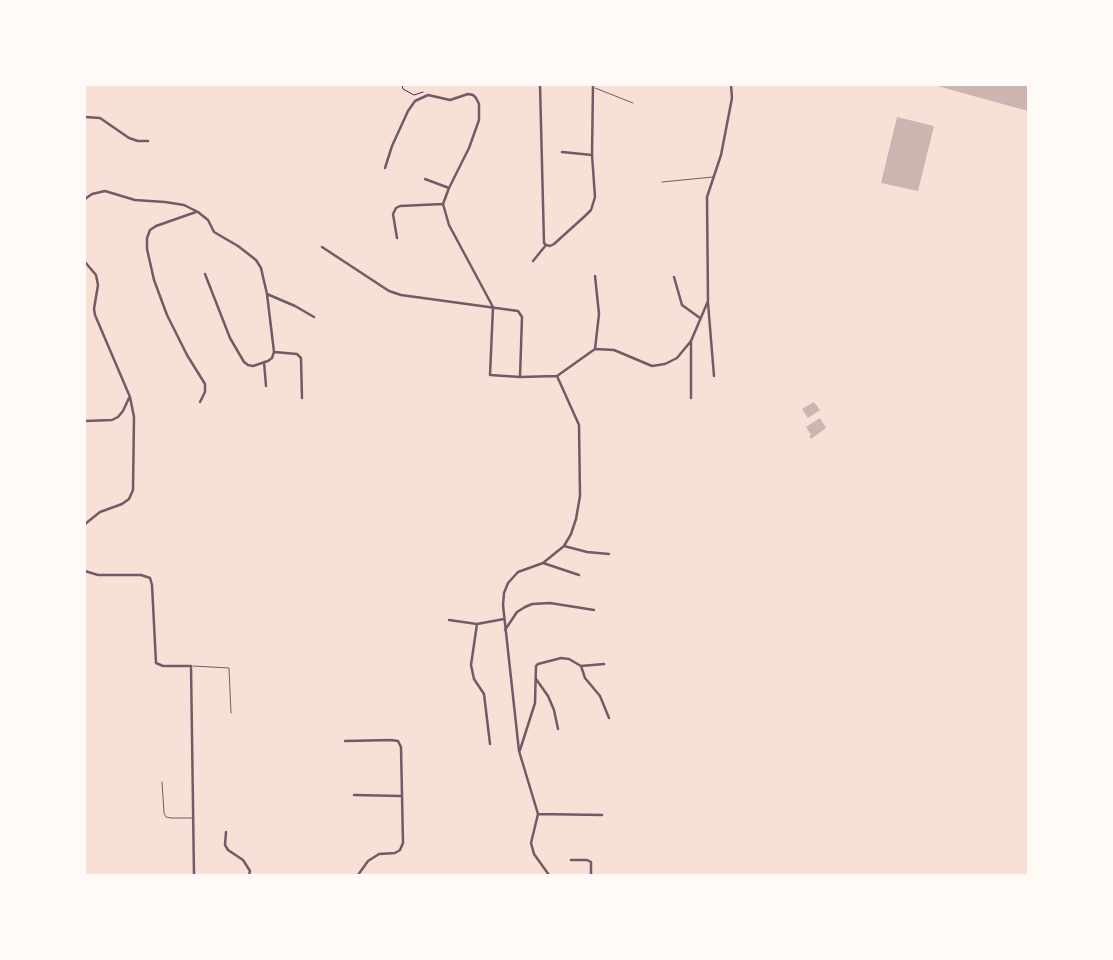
<!DOCTYPE html>
<html>
<head>
<meta charset="utf-8">
<style>
	body { margin:0 }
	#map { position:relative; width:1113px; height:960px; overflow:hidden; background:#f7e1d7; font-family:"Sofia Sans Condensed",sans-serif }
	canvas { display:block }
	.frame { position:absolute; inset:0; border:86px solid #fffaf5; pointer-events:none }
</style>
</head>
<body>
<div id="map">
<canvas width="1113" height="960"></canvas>
<div class="frame"></div>
</div>
<script>
const ctx = document.querySelector('canvas').getContext('2d');
ctx.lineJoin = 'round';
function fillPath(path, color) {
  ctx.fillStyle = color;
  ctx.fill(path, 'evenodd');
}
function toPath(rows) {
  const path = new Path2D();
  for (const r of rows) {
    path.moveTo(r[0], r[1]);
    for (let i = 2; i < r.length; i += 2) path.lineTo(r[i], r[i + 1]);
  }
  return path;
}
function stroke(path, color, width, dash) {
  ctx.strokeStyle = color;
  ctx.lineWidth = width;
  ctx.lineCap = dash ? 'butt' : 'round';
  ctx.setLineDash(dash || []);
  ctx.stroke(path);
}
const building = toPath([
	[935,85,1028,85,1028,111,948,89],
	[897,117,934,126,918,191,881,183],
	[814,402,820,410,808,418,802,409],
	[820,418,826,428,811,439,809,436,811,435,806,427]
]);
const path = toPath([
	[402,85,403,89,414,95,423,92]
]);
const service = toPath([
	[595,88,633,103],
	[662,182,713,177],
	[193,666,229,668,231,713],
	[162,782,164,813,166,817,171,818,192,818]
]);
const minor = toPath([
	[540,85,544,243,546,245],
	[85,117,100,118,129,138,138,141,148,141],
	[562,152,592,155],
	[385,168,392,146,408,111,415,101,428,95,450,100,468,94,473,95,476,98,479,104,479,120,469,148,449,188,443,204,449,225,493,307,490,375,520,377,557,376,595,349,614,350,652,366,665,364,677,358,691,341,708,301,707,197,721,155,732,98,731,85],
	[425,179,449,188],
	[85,199,92,194,105,191,135,200,165,202,184,205,198,212,208,220,214,232,238,246,256,260,261,268,267,294,274,352,272,358,268,361,253,366,248,365,244,362,230,338,205,274],
	[196,212,156,226,150,230,147,238,147,249,154,280,167,315,187,355,205,384,205,392,200,402],
	[397,238,393,214,396,208,400,206,443,204],
	[322,247,389,291,401,295,518,311,522,317,520,377],
	[533,261,546,245,550,246,554,244,585,216,591,210,595,197,592,155,593,85],
	[85,262,96,275,98,285,94,309,95,315,130,397,134,417,133,490,129,499,122,504,100,512,85,524],
	[674,277,682,305,700,318],
	[267,294,295,306,314,317],
	[708,303,714,376],
	[691,342,691,398],
	[595,349,599,314,595,276],
	[274,352,297,354,301,358,302,398],
	[264,362,266,386],
	[85,421,112,420,118,417,123,411,129,398],
	[564,546,587,552,609,554],
	[543,563,579,575],
	[85,571,98,575,141,575,150,578,152,585,156,663,163,666,191,666,194,875],
	[449,620,477,624,504,619],
	[477,624,471,665,474,679,484,694,490,744],
	[505,630,517,612,525,607,532,604,550,603,594,610],
	[581,666,585,678,600,696,609,718],
	[536,679,548,696,554,710,558,729],
	[345,741,391,740,398,741,401,747,403,843,400,850,395,853,379,854,368,861,358,875],
	[520,750,535,703,536,666,538,664,561,658,569,659,581,666,604,664],
	[354,795,401,796],
	[538,814,602,815],
	[226,832,225,845,228,850,243,860,250,871,249,875],
	[571,860,587,860,591,862,591,875],
	[549,875,534,854,531,843,538,814,519,751,503,605,504,593,508,583,518,572,543,563,564,546,571,534,576,519,580,496,579,425,557,376]
]);
fillPath(building, '#ccb4b1');
stroke(path, '#4a2c40', 1);
stroke(service, '#755966', 1);
stroke(minor, '#755966', 2.5);
</script>
</body>
</html>
